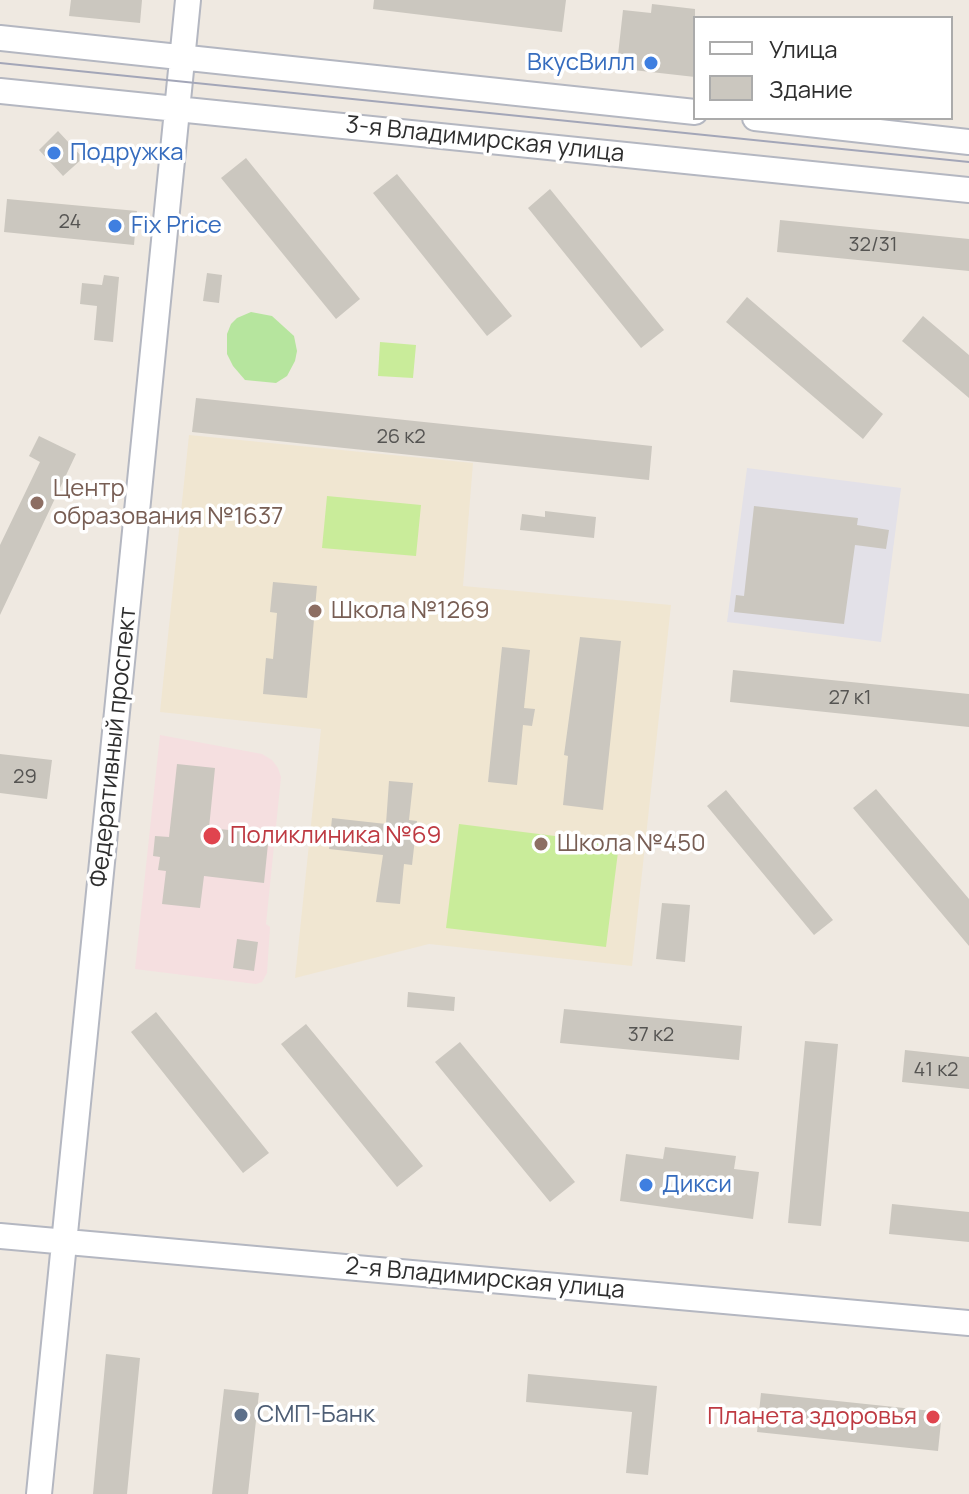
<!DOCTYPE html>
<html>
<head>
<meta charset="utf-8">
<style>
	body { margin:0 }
	#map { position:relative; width:969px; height:1494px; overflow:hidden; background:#efe9e1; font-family:Manrope,sans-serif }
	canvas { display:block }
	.legend { position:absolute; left:693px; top:16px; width:260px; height:104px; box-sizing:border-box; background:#fff; border:2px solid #ababab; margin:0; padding:10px 14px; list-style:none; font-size:24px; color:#2e2e2e }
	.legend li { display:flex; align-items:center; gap:16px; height:40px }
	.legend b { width:40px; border:2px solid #ababab }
</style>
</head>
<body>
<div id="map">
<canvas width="969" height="1494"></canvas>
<ul class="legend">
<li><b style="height:10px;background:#fff"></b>Улица</li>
<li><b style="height:22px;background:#cbc7bf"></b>Здание</li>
</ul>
</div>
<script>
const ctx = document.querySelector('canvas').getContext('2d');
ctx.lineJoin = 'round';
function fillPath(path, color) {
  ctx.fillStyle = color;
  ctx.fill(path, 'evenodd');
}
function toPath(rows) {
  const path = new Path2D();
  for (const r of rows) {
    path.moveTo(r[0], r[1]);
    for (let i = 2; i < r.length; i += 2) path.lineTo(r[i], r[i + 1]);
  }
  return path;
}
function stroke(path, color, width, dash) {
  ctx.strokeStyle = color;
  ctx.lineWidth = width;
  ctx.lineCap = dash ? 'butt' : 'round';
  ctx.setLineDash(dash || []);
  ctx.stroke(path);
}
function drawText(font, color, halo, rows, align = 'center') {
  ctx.font = font + ' Manrope,sans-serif';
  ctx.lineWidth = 7;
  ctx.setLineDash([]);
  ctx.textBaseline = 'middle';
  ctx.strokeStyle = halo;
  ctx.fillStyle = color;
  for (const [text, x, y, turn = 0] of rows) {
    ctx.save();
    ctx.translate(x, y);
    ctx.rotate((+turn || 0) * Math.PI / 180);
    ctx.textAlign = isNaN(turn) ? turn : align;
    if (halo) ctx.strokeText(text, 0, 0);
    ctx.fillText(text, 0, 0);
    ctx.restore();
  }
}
const industrial = toPath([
	[747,468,901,488,881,642,727,622]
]);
const education = toPath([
	[189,435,473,463,463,586,671,605,632,966,429,944,295,978,321,729,160,712]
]);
const medical = toPath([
	[160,735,262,754,272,760,278,768,281,777,266,924,270,927,267,973,262,982,256,984,135,969]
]);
const green = toPath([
	[251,312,272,316,294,336,297,351,295,361,287,376,276,383,245,380,233,366,227,354,227,334,231,324,237,318]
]);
const pitch = toPath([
	[380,342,416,345,413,378,378,376],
	[327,496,421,505,416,556,322,548],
	[459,824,619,844,606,947,446,928]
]);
const building = toPath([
	[71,0,142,0,140,23,69,16],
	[374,0,566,0,562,32,373,9],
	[652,4,695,9,695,77,633,70,634,57,618,55,623,10,651,13],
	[58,131,83,158,63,176,39,150],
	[246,158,360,299,336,319,221,178],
	[397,174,512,316,487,336,373,193],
	[550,189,664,330,641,348,528,208],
	[7,199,137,211,134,245,4,232],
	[780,220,969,239,969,271,777,252],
	[207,273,222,275,219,303,203,301],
	[104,275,119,277,113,342,94,340,97,306,80,304,82,283,102,285],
	[747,297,883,414,863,439,726,322],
	[923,316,969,355,969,398,902,341],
	[196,398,652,446,649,480,192,432],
	[39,436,76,454,0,615,0,545,40,462,29,456],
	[754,506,858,518,857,525,889,530,886,549,855,545,844,624,734,612,736,595,744,596],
	[545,511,596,517,594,538,520,530,522,514,545,517],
	[273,582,317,586,307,698,263,694,266,658,273,659,277,613,270,612],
	[580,637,621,641,603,810,563,805,568,756,564,755],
	[502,647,530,650,524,708,535,709,532,726,523,725,517,785,488,782],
	[733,670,969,694,969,727,730,702],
	[0,754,52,760,47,799,0,793],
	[177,764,215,768,209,828,269,834,264,883,204,876,200,908,162,904,166,871,158,870,160,857,153,856,155,836,169,837],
	[389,781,413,783,409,820,417,821,412,865,404,864,400,904,376,902,383,855,329,849,332,818,386,824],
	[876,789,969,899,969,946,853,808],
	[726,790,833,920,814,935,707,806],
	[662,903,690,905,685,962,656,959],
	[237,939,258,942,254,971,233,968],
	[408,992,455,997,454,1011,407,1007],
	[564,1009,742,1026,739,1060,560,1043],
	[156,1012,269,1153,243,1173,131,1032],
	[306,1024,423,1166,397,1187,281,1044],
	[805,1041,838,1044,821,1226,788,1223],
	[460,1042,575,1182,550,1202,435,1062],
	[905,1050,969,1057,969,1089,902,1082],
	[665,1147,736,1156,734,1169,759,1172,753,1219,620,1201,626,1154,663,1159],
	[892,1204,969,1212,969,1242,889,1234],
	[106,1354,140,1358,127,1494,93,1494],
	[528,1374,657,1386,648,1475,626,1473,632,1412,526,1402],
	[224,1389,259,1393,248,1494,212,1494],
	[761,1393,942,1412,938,1451,757,1432]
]);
const minor = toPath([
	[0,38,695,112],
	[0,91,969,190],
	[755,118,969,142],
	[0,1236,969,1323],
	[39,1494,188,0]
]);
const tram = toPath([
	[0,63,969,162]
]);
const markers = [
	[651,63,8,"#3f7fe0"],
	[54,153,8,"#3f7fe0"],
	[115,226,8,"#3f7fe0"],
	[37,503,8,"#8d6e63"],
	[315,611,8,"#8d6e63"],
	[212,836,10,"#e0444e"],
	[541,844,8,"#8d6e63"],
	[646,1185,8,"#3f7fe0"],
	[241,1415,8,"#5c6f8a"],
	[933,1417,8,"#e0444e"]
];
const numberNames = [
	["24",70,222],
	["32/31",873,245],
	["26 к2",401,437],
	["27 к1",850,698],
	["29",25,777],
	["37 к2",651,1035],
	["41 к2",936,1070]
];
const shopNames = [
	["ВкусВилл",635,63,"right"],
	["Подружка",70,153],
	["Fix Price",131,226],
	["Дикси",662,1185]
];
const streetNames = [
	["3-я Владимирская улица",485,140,6],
	["Федеративный проспект",114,747,-84],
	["2-я Владимирская улица",485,1279,5]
];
const educationNames = [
	["Центр",53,489],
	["образования №1637",53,517],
	["Школа №1269",331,611],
	["Школа №450",557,844]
];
const healthNames = [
	["Поликлиника №69",230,836],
	["Планета здоровья",917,1417,"right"]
];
const serviceNames = [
	["СМП-Банк",257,1415]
];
fillPath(industrial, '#e3e1e8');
fillPath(education, '#f0e6d1');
fillPath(medical, '#f5dfe0');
fillPath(green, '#b6e59e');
fillPath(pitch, '#c9ec9a');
fillPath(building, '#cbc7bf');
stroke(minor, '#b4b7c1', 28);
stroke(minor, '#fff', 24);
stroke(tram, '#a3a6b8', 2);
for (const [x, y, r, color] of markers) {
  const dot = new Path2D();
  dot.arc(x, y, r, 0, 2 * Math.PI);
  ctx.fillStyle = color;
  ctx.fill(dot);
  stroke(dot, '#fff', 3);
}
drawText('20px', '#555452', null, numberNames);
drawText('24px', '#366cbe', '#fff', shopNames, 'left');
drawText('24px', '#2e2e2e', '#fff', streetNames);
drawText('24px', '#785e54', '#fff', educationNames, 'left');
drawText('24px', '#be3a42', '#fff', healthNames, 'left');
drawText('24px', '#4e5e75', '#fff', serviceNames, 'left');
</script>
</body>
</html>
